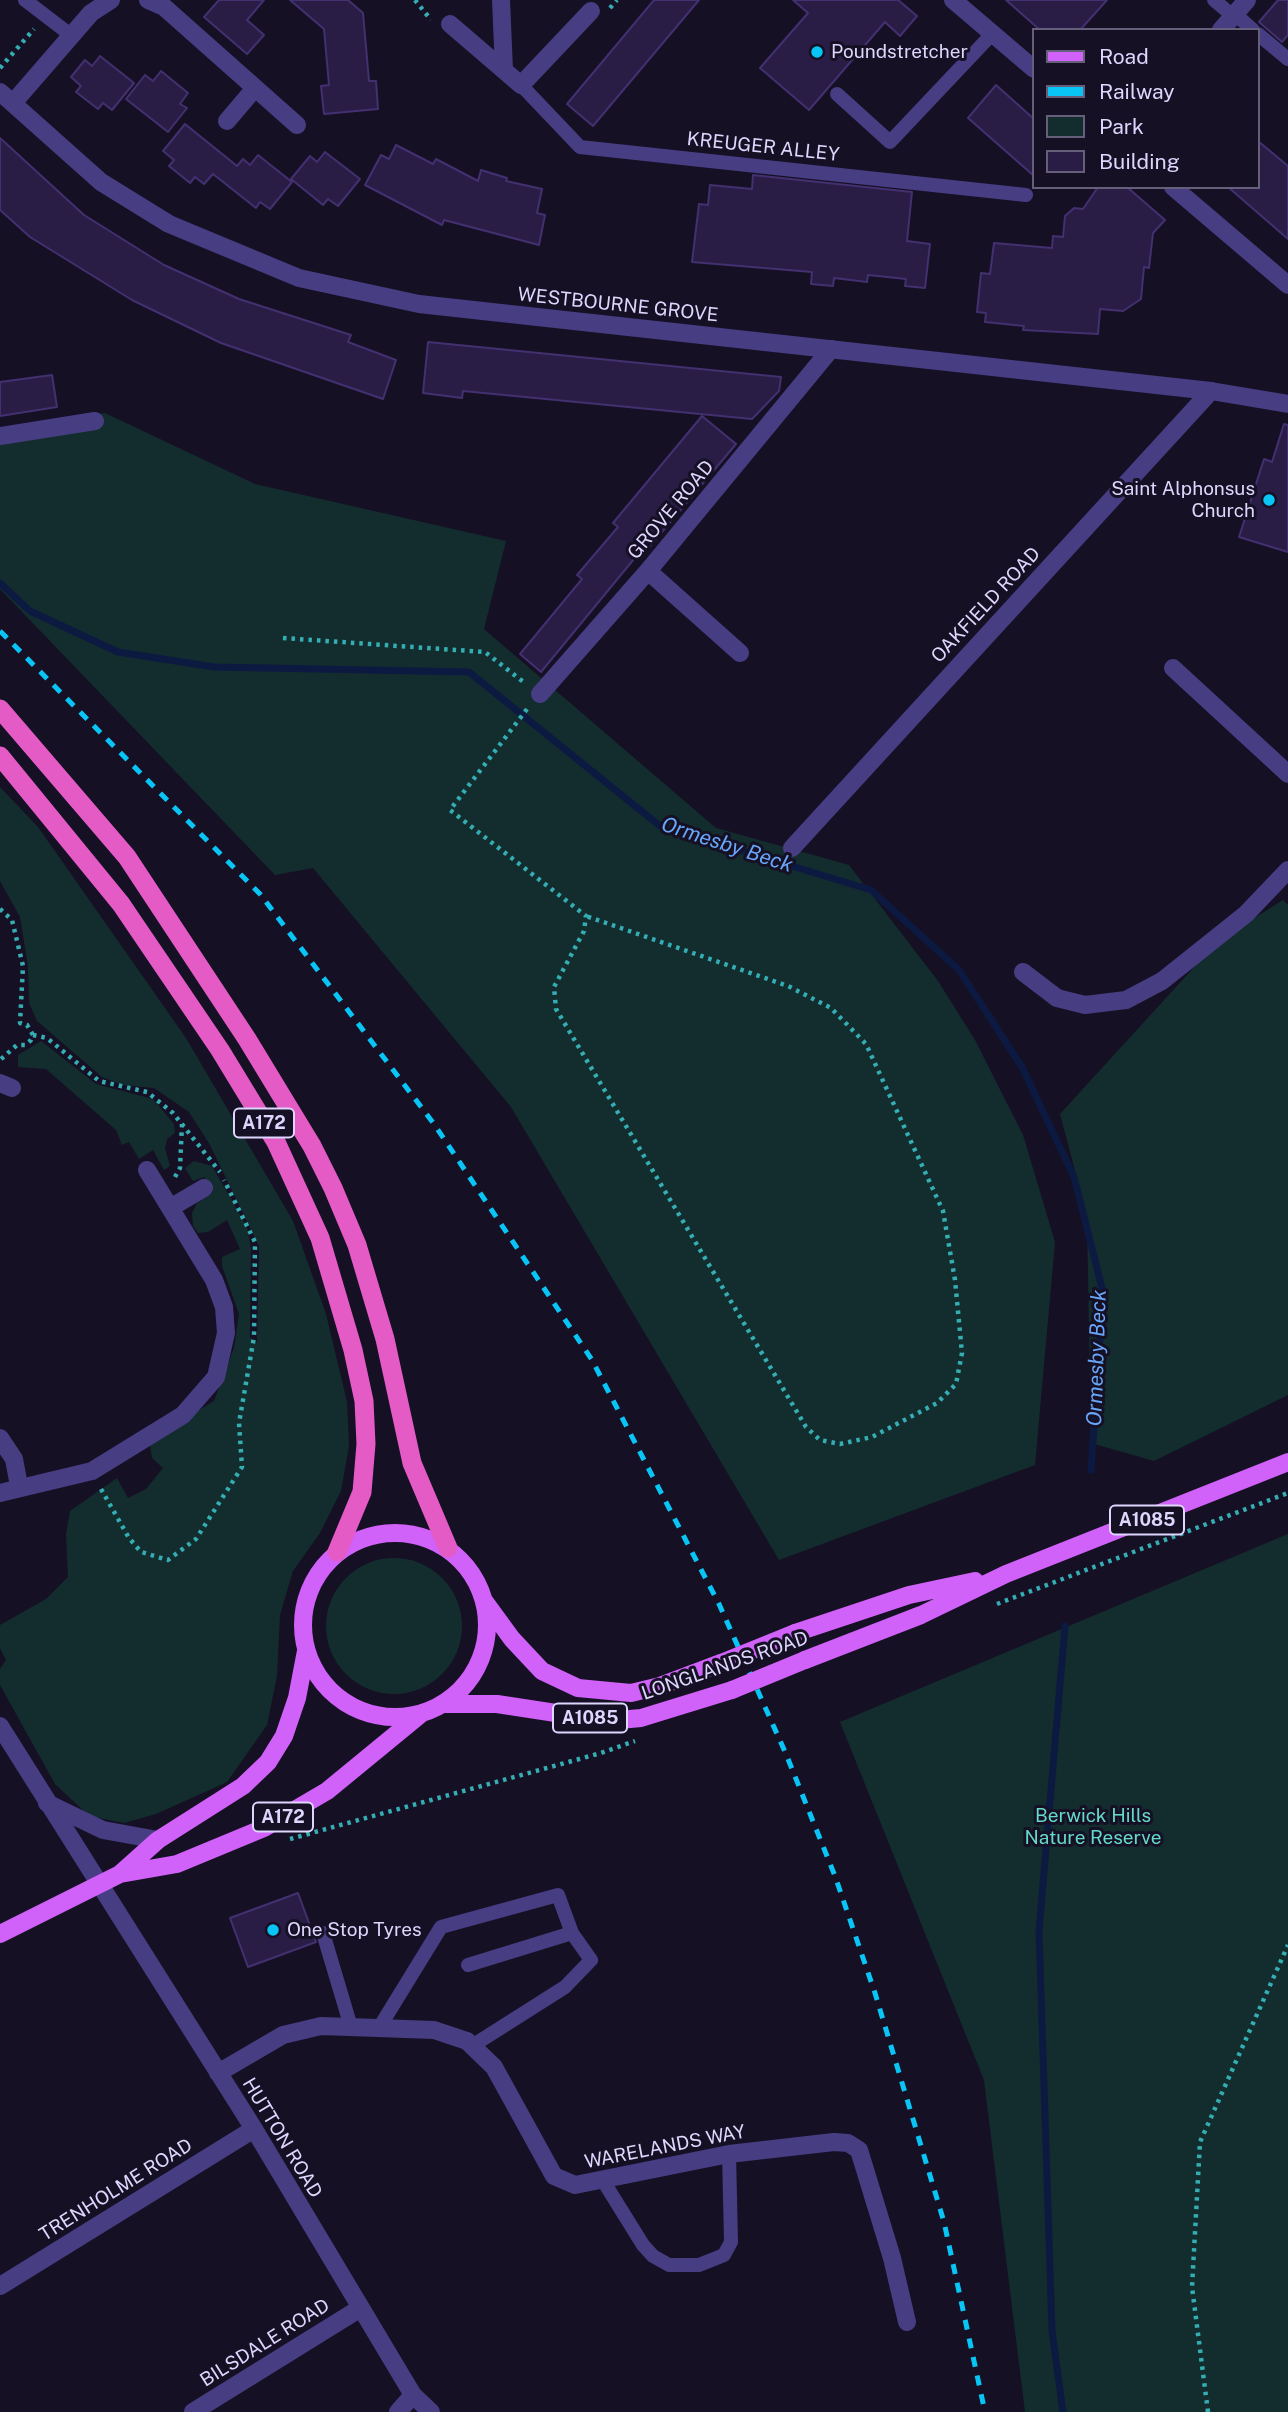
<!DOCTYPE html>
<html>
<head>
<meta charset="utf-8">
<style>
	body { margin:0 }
	#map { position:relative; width:1288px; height:2412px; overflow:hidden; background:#161025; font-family:"Public Sans",sans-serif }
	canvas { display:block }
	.legend { position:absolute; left:1032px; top:28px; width:228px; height:161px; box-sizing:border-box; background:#161025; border:2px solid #665f7b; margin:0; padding:9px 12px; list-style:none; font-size:21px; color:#ded6fd }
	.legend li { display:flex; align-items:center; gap:14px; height:35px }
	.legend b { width:35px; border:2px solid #665f7b }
</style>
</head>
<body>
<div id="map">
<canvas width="1288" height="2412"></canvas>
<ul class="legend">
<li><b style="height:9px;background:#d061f9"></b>Road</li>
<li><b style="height:9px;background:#09c5f6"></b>Railway</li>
<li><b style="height:19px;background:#132d2f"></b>Park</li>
<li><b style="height:19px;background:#291d45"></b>Building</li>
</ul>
</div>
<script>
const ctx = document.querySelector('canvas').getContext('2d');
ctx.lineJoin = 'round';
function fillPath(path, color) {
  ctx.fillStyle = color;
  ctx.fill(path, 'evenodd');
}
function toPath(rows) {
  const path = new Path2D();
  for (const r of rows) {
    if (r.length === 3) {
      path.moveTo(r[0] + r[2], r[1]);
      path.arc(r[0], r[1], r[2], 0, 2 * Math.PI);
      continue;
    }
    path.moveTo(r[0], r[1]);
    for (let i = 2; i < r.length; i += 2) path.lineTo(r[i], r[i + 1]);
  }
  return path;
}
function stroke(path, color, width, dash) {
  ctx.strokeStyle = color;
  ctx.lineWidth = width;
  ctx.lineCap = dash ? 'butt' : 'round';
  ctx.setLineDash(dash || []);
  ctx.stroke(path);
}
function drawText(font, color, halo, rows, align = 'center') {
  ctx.font = font + ' "Public Sans",sans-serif';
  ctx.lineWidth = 6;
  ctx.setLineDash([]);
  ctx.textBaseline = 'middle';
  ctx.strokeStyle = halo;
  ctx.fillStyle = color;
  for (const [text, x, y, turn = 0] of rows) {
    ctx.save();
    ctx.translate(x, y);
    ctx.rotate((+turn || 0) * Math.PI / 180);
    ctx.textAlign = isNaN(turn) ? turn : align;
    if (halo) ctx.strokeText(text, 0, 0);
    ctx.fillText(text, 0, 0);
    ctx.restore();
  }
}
const green = toPath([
	[105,413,255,484,506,541,484,629,716,828,849,865,938,981,975,1040,1023,1135,1055,1242,1035,1465,779,1560,511,1107,313,868,275,875,0,589,0,431],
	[0,787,38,827,186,1038,293,1221,326,1314,347,1402,349,1446,341,1491,320,1533,293,1571,280,1615,277,1676,267,1725,227,1782,156,1814,124,1823,89,1816,55,1784,0,1685,0,1669,6,1660,0,1648,0,1625,46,1599,68,1577,66,1534,70,1511,117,1478,128,1498,146,1489,163,1468,152,1458,150,1445,154,1438,214,1401,234,1348,239,1314,222,1266,222,1257,240,1249,227,1220,208,1232,198,1233,193,1226,192,1213,197,1203,213,1192,204,1177,193,1181,185,1168,194,1161,212,1166,247,1227,251,1248,250,1337,257,1343,259,1246,210,1145,189,1112,154,1088,123,1085,102,1077,37,1021,29,1003,28,966,20,917,0,881],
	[1283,900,1288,905,1288,1395,1154,1461,1091,1443,1087,1216,1060,1114,1218,941],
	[41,1041,96,1084,153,1099,174,1124,175,1133,167,1139,165,1149,170,1166,164,1170,153,1150,139,1159,129,1142,122,1145,116,1130,46,1069,18,1067,18,1055],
	[1288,1534,1288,2412,1025,2412,984,2080,840,1722],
	[394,1626,68]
]);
const stream = toPath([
	[0,583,30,611,118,652,214,667,469,672,660,826,871,890,959,970,1022,1067,1074,1177,1103,1292,1091,1470],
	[1063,2412,1052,2331,1039,1931,1065,1626]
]);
const building = toPath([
	[219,0,264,0,247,20,264,35,247,54,204,17,219,0],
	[290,0,348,0,363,13,369,81,376,81,378,109,324,114,321,86,329,85,324,29,290,0],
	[654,0,699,0,593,126,567,104,654,0],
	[793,0,898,0,917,16,900,36,885,22,809,110,760,68,808,13,793,0],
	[1006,0,1107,0,1080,30,1040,30,1006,0],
	[1278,0,1288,0,1288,35,1282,42,1259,22,1278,0],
	[100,56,134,83,112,110,103,103,98,109,76,92,81,86,71,77,85,60,92,66,100,56],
	[161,71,188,93,180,104,187,108,168,132,126,99,145,75,153,81,161,71],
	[996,85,1034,119,1034,176,968,118,996,85],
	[185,124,237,166,243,159,250,165,258,155,292,182,270,209,260,202,256,208,213,174,204,184,195,177,190,183,169,166,174,160,163,151,185,124],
	[0,138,84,215,164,265,239,299,351,335,348,342,396,360,383,399,221,343,132,300,30,237,0,210,0,138],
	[1258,141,1288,166,1288,239,1228,187,1258,187,1258,141],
	[396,145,433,164,436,159,478,181,481,170,507,178,506,181,542,189,537,213,545,215,539,245,444,220,442,225,365,185,381,155,389,159,396,145],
	[325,152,360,179,338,206,328,199,323,205,291,179,310,156,317,162,325,152],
	[753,175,912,192,907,241,930,244,925,288,905,286,906,279,868,275,867,282,834,278,833,286,811,284,812,272,692,262,699,204,708,205,710,185,752,189,753,175],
	[1098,187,1127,187,1165,220,1153,233,1149,268,1144,267,1141,299,1123,311,1100,309,1098,334,1023,330,1024,326,985,322,986,313,977,312,981,273,990,274,994,243,1052,248,1053,236,1063,237,1065,216,1074,208,1083,209,1098,187],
	[428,342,781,377,779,391,752,419,463,391,462,398,423,393,428,342],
	[52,375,57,407,0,416,0,382,52,375],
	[702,416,736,444,646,551,643,548,541,672,520,654,582,579,577,575,618,527,613,523,702,416],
	[1284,424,1288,425,1288,552,1239,537,1264,459,1272,462,1284,424],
	[298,1893,316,1942,248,1967,230,1918,298,1893]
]);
const path = toPath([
	[415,0,431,20],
	[610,8,617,0],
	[0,68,34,29],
	[283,638,485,652,526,684],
	[527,709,450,810,586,916,584,931,554,987,556,1009,806,1427,820,1440,840,1444,872,1437,937,1403,956,1384,962,1353,955,1280,943,1211,866,1044,831,1008,788,986,586,916],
	[0,909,12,920,23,966,20,1023,27,1025,33,1035,31,1040,25,1045,17,1045,0,1060],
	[33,1035,47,1038,99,1081,147,1092,173,1113,220,1172],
	[175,1177,180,1168,182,1124],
	[101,1489,129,1538,141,1552,168,1560,196,1539,242,1467,239,1423,254,1337,255,1242,224,1180],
	[997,1604,1288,1493],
	[290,1839,601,1753,635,1741],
	[1208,2412,1192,2287,1200,2142,1288,1945]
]);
const service = toPath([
	[25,0,72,36],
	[1214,0,1233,16],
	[1235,14,1253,30],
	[1258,34,1288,59],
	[521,85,580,147,1026,195],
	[837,94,890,142,993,33],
	[323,1933,351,2027],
	[468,1965,572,1933],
	[379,2028,441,1927,558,1895,572,1933,591,1960,565,1987,472,2046],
	[602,2179,643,2245,653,2256,669,2265,699,2265,724,2255,731,2242,729,2154]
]);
const minor = toPath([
	[148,0,164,7,297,125],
	[501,0,504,70],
	[450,24,521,85,591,11],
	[1221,30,1247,0],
	[13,103,91,13,111,0],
	[227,121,255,88],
	[0,436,95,421],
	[648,571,740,653],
	[1173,668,1288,774],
	[540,694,648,571,831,349],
	[792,848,1211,391],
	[1023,972,1057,998,1085,1005,1126,1000,1162,981,1246,914,1288,870],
	[0,1083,12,1088],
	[170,1208,204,1188],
	[0,1438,14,1459,19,1486],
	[0,1493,92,1471,183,1415,216,1377,226,1333,224,1307,214,1280,147,1170],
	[0,1726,254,2129,413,2395,431,2412],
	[47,1803,103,1830,158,1840],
	[218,2073,283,2035,321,2026,434,2030,467,2041,494,2067,554,2176,575,2185,729,2154,834,2142,848,2143,859,2150,892,2258,907,2322],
	[0,2286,254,2129],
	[193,2412,359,2309],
	[398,2412,413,2395]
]);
const tertiary = toPath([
	[953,0,1034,69],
	[0,92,101,182,169,224,299,278,419,304,1211,391,1288,404],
	[1173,187,1288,285]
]);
const primary = toPath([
	[395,1625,92],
	[485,1602,512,1639,542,1671,578,1688,631,1693,660,1686,721,1663],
	[795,1633,909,1595,975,1581],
	[805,1660,921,1615,1006,1574,1288,1462],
	[443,1704,497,1704,608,1721,641,1718,732,1690],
	[120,1874,158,1840,243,1786,268,1762,284,1736,297,1698,306,1651],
	[0,1934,120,1874,177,1864,264,1828,327,1791,422,1713]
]);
const trunk = toPath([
	[0,709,127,857,247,1039,312,1146,333,1188,357,1245,385,1339,412,1463,448,1548],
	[0,756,121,904,220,1050,276,1142,320,1238,353,1350,364,1401,366,1444,362,1492,337,1552]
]);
const rail = toPath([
	[0,631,260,894,434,1124,592,1360,719,1604,786,1754,835,1876,875,1993,944,2222,985,2412]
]);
const primaryBridge = toPath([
	[721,1663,795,1633],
	[732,1690,805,1660]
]);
const markers = [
	[817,52,7,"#09c5f6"],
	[1269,500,7,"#09c5f6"],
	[273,1930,7,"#09c5f6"]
];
const shields = [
	[264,1123,60],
	[1147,1520,74],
	[590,1718,74],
	[283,1817,60]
];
const shieldNames = [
	["A172",264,1123],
	["A1085",1147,1520],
	["A1085",590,1718],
	["A172",283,1817]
];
const poiNames = [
	["Poundstretcher",831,52],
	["Saint Alphonsus",1255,489,"right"],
	["Church",1255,511,"right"],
	["One Stop Tyres",287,1930]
];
const streetNames = [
	["KREUGER ALLEY",763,147,6],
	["WESTBOURNE GROVE",618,305,6],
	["GROVE ROAD",671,510,-50],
	["OAKFIELD ROAD",986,605,-47],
	["LONGLANDS ROAD",725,1666,-19],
	["HUTTON ROAD",282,2138,59],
	["WARELANDS WAY",665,2147,-11],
	["TRENHOLME ROAD",116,2190,-32],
	["BILSDALE ROAD",265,2343,-32]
];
const parkNames = [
	["Berwick Hills",1093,1816],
	["Nature Reserve",1093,1838]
];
const waterNames = [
	["Ormesby Beck",727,845,18],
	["Ormesby Beck",1097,1358,-88]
];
fillPath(green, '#132d2f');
stroke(stream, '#0c1a42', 7);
fillPath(building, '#291d45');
stroke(building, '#433070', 2);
stroke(path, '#34adb3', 4.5, [3.5, 5]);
stroke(service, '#473d82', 14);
stroke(minor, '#473d82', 18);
stroke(tertiary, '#473d82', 18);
stroke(primary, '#d061f9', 18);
stroke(trunk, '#e45bc6', 19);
stroke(rail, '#09c5f6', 5, [10, 9]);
stroke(primaryBridge, '#d061f9', 18);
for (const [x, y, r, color] of markers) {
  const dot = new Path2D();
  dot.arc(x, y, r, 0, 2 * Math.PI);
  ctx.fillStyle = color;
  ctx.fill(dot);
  stroke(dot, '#161025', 2.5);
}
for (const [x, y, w] of shields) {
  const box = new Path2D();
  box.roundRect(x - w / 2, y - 14.5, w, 29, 5);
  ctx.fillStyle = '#161025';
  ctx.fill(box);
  stroke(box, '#ded6fd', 2);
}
drawText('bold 18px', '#ded6fd', null, shieldNames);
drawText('19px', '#ded6fd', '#161025', poiNames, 'left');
drawText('19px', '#ded6fd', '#161025', streetNames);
drawText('19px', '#64dbca', '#161025', parkNames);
drawText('italic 21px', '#68a6f9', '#161025', waterNames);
</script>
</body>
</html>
